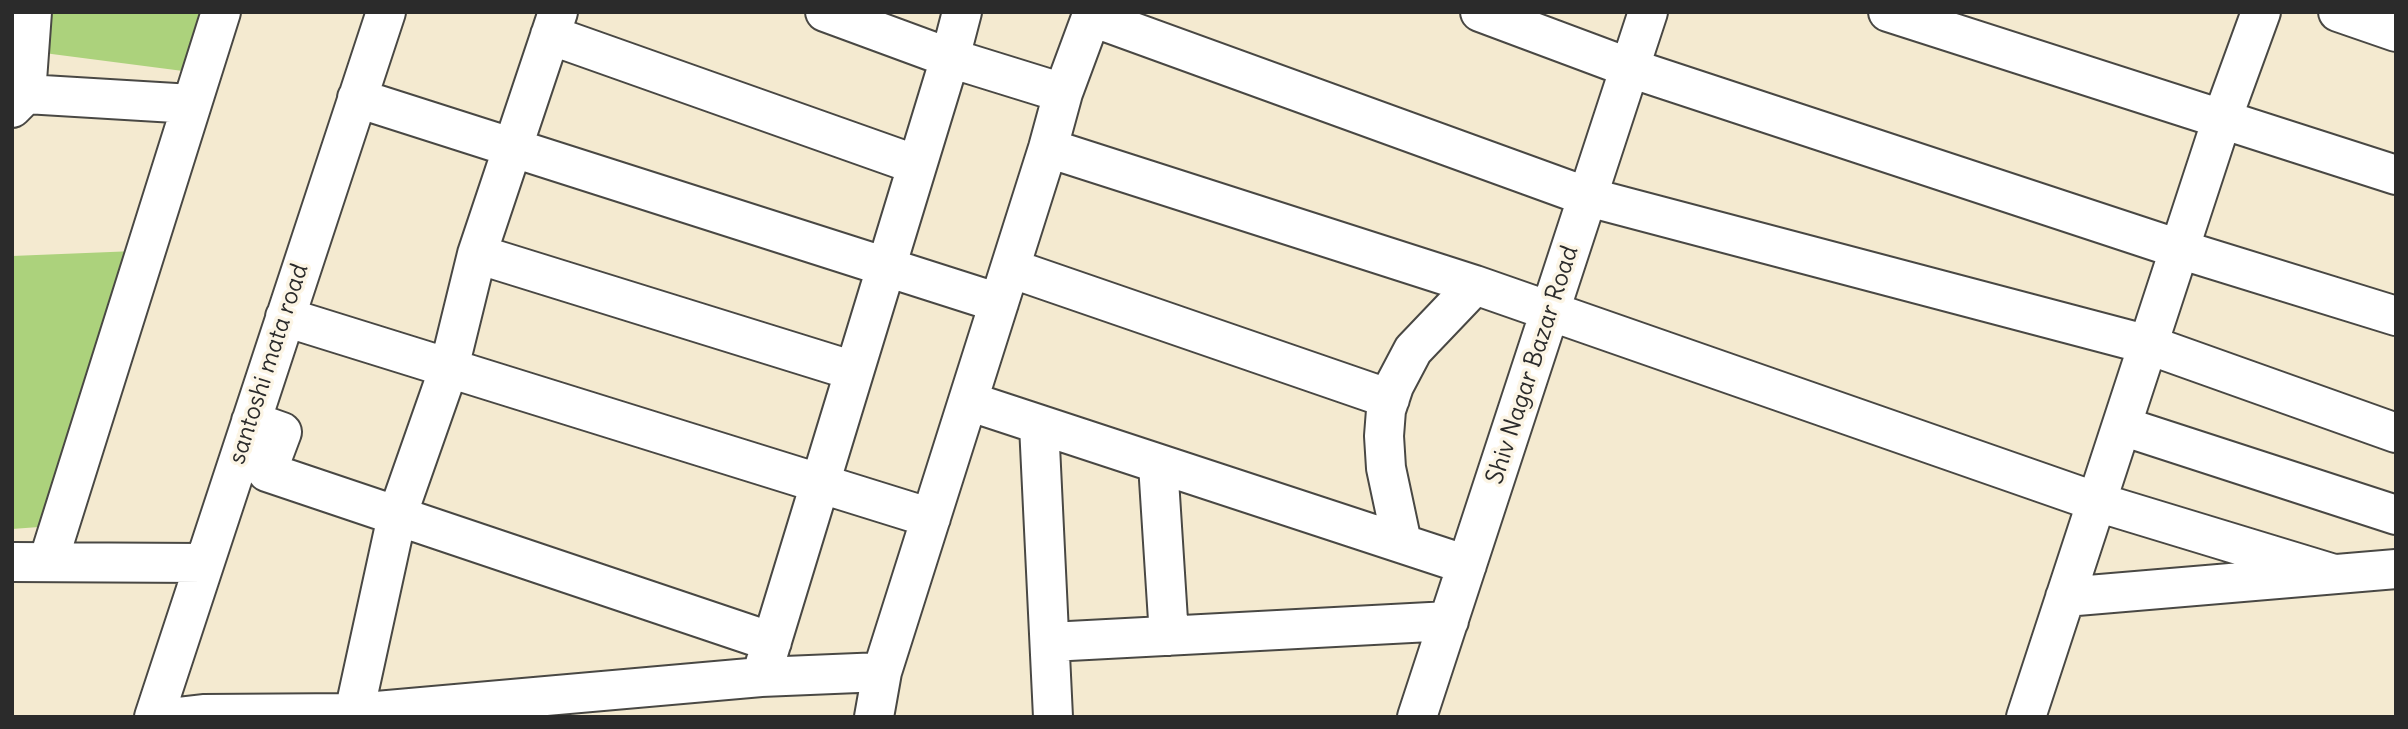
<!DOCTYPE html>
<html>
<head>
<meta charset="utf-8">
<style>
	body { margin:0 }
	#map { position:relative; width:2408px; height:729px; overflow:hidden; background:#f4ead0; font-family:Delius,sans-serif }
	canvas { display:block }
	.frame { position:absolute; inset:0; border:14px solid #2b2b2b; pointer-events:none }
</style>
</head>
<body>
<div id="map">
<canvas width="2408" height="729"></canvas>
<div class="frame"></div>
</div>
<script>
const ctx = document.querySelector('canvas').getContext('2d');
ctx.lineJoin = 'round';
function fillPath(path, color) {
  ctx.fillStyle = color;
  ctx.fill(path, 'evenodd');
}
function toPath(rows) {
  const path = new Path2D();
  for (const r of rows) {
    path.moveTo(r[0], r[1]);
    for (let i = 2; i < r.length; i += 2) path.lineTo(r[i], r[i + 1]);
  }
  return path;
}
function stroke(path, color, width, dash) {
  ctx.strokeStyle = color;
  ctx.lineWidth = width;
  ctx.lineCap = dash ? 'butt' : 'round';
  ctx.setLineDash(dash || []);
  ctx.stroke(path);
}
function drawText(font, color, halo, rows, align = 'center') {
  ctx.font = font + ' Delius,sans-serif';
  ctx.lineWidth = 7;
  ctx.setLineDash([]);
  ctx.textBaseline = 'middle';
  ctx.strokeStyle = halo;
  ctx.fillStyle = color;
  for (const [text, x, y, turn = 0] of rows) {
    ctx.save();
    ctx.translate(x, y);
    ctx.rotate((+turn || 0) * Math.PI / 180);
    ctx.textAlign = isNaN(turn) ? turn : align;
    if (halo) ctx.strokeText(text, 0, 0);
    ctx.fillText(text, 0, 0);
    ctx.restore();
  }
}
const green = toPath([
	[41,12,200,12,183,71,44,53],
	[135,251,39,527,12,529,12,256]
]);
const street = toPath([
	[825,12,950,58,1063,93],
	[1480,12,1630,68,2179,249,2396,316],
	[1888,12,2396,175],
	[2338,12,2396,32],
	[1092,17,1588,197,2149,345,2396,433],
	[550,35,917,165],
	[26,94,192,104,221,12],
	[357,98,999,303],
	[12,108,26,94,32,12],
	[1048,148,1475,285,2097,502,2334,574],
	[477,254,854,371],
	[1010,268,1390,399],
	[285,317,931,518],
	[968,401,1467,565],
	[251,421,282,432,267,472,772,642],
	[1039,425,1053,717],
	[2122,426,2396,515],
	[1158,464,1169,636],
	[1402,543,1386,468,1384,436,1386,410,1394,386,1413,350,1475,285],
	[12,562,204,563],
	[48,562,192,104],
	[2065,597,2396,569],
	[1050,642,1449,621],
	[882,672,761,677,950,58,962,12],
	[354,713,397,516,449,368,477,254,558,12],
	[154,717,386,12],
	[177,717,203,714,354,713,761,677],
	[874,717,882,672,1048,148,1063,93,1093,12],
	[1417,717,1648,12],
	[2026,717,2222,119,2261,12]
]);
const streetNames = [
	["santoshi mata road",269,364,-72],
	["Shiv Nagar Bazar Road",1533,365,-72]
];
fillPath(green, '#acd27c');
stroke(street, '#494844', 42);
stroke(street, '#fff', 38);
drawText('24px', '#2b2b2b', '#fcf5e5', streetNames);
</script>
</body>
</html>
